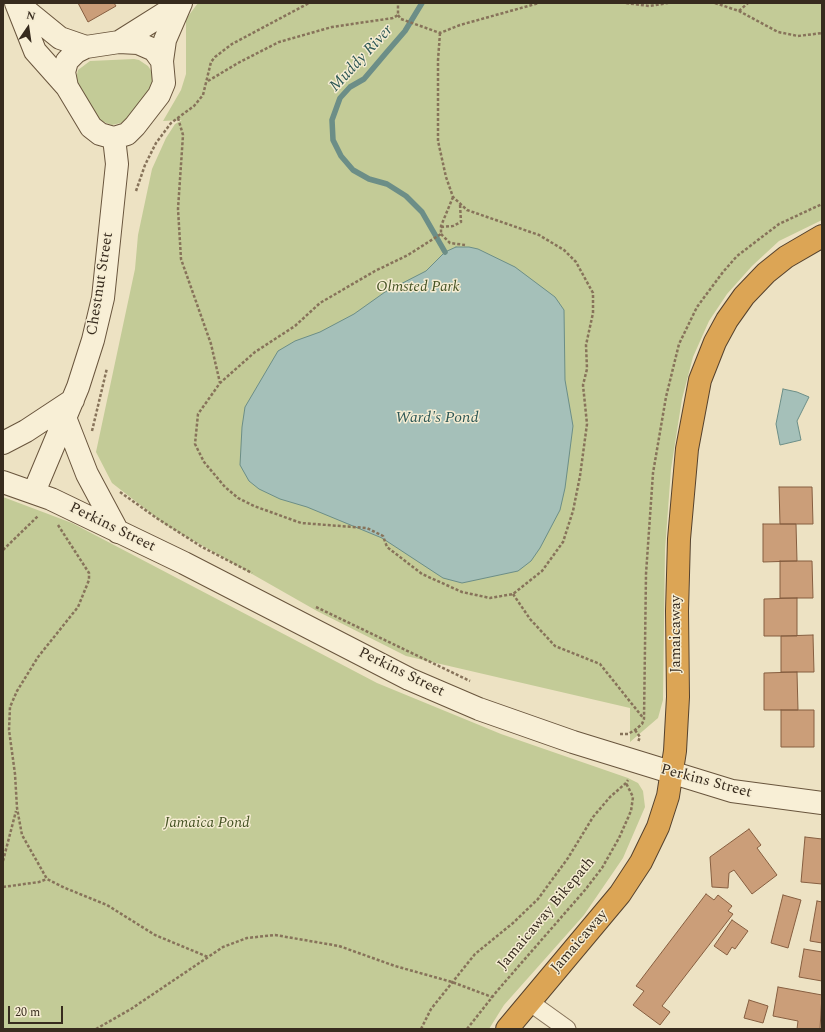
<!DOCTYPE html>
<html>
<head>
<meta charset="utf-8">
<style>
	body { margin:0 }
	#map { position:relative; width:825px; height:1032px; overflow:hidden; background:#ede2c3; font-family:Spectral,serif }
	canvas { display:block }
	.frame { position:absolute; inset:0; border:4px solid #372b1e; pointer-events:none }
	.north { position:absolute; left:8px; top:8px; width:40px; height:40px; -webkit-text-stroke:3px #f5ecd2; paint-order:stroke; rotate:13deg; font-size:11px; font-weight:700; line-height:16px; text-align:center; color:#372b1e }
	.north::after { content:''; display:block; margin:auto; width:14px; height:18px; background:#372b1e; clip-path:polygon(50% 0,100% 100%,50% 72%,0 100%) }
	.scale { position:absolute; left:8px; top:1006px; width:55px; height:18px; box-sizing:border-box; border:2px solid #372b1e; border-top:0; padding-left:5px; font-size:12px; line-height:14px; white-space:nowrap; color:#372b1e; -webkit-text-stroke:3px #f5ecd2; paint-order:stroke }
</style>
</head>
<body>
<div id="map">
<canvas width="825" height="1032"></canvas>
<div class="frame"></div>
<div class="north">N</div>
<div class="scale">20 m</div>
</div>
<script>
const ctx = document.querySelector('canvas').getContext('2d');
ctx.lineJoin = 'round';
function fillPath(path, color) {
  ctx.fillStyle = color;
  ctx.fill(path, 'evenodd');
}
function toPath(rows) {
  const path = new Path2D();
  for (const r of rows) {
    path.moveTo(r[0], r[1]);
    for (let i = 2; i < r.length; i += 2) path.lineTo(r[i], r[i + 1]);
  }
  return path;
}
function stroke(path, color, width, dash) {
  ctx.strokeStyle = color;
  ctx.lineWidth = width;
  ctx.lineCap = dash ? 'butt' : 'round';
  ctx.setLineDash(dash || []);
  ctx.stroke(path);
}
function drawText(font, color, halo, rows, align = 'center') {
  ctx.font = font + ' Spectral,serif';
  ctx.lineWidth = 3;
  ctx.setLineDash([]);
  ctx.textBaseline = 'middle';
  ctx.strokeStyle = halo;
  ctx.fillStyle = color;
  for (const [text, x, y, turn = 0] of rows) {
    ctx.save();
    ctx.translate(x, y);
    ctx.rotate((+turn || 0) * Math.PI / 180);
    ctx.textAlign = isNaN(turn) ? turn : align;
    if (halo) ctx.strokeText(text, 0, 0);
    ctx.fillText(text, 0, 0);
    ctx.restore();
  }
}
const green = toPath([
	[198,3,822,3,822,220,779,241,752,266,727,294,709,321,693,357,682,399,671,469,665,550,663,700,658,718,630,742,630,708,406,656,317,611,166,525,112,483,96,452,135,269,138,235,152,169,166,138,175,124,182,120,163,121,181,90,186,74,186,19],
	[134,59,139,60,148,66,152,72,152,87,125,122,112,125,101,121,89,107,75,83,78,70,90,61],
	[3,497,72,523,377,683,501,734,628,778,638,783,643,791,645,807,623,858,584,915,504,1005,489,1029,3,1029]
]);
const water = toPath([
	[456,247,469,247,478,249,515,267,555,297,564,310,565,380,573,426,565,488,560,510,540,548,531,561,518,571,462,583,443,578,382,538,307,507,280,499,259,489,249,481,240,465,242,427,245,407,278,351,295,341,320,332,354,314,385,292,426,271,445,252,456,247],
	[783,389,797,392,809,397,797,421,801,440,780,445,776,424,783,389]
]);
const stream = toPath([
	[422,3,405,31,386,53,364,79,350,87,340,98,332,120,333,140,341,156,353,170,369,179,387,184,406,196,422,212,445,252]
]);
const building = toPath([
	[78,3,114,3,116,6,88,22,78,3],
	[779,487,812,487,813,524,780,524,779,487],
	[763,524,796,524,797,561,763,562,763,524],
	[780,561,812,561,813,598,780,598,780,561],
	[797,598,797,636,764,636,764,599,797,598],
	[813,635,814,672,781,672,781,636,813,635],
	[797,672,798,710,764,710,764,673,797,672],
	[781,710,814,710,814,747,781,747,781,710],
	[749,829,761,845,757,848,777,875,752,894,734,870,729,873,728,888,712,887,710,857,749,829],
	[805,837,822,839,822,884,801,882,805,837],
	[706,894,714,900,718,895,732,906,728,911,733,914,662,1006,670,1012,660,1025,633,1005,644,991,636,986,706,894],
	[783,895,801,900,788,948,771,943,783,895],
	[817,901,822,902,822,943,810,941,817,901],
	[732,920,748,931,735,949,732,947,727,955,714,946,732,920],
	[804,949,822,952,822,981,799,977,804,949],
	[778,987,822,995,820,1029,797,1029,798,1021,773,1016,778,987],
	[749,1000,768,1006,763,1023,744,1018,749,1000]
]);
const path = toPath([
	[626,3,649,6,668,3],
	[715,3,739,11,778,32,798,36,822,33],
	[739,11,748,3],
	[398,15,401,19,440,33,460,25,539,3],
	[440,33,438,60,438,141,446,177,453,197,467,210,539,235,564,250,576,262,593,293,593,313,586,345,587,369,583,385,587,424,580,476,573,511,563,542,542,571,513,594,490,598,462,592,422,574,387,547,383,536,367,528,301,523,254,506,238,498,225,487,204,462,195,444,198,414,220,383,255,352,295,326,320,303,375,271,408,255,441,234,441,226,453,197],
	[208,81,238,63,279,42,332,27,393,18,398,15,398,3],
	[178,118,183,135,178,209,181,259,211,344,220,383],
	[136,191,145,165,156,143,171,123,194,106,203,95,211,62,215,57,232,44,309,3],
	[441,227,453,226,461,222,460,204],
	[441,234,450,243,465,245],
	[92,431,107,368],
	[120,492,158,519,202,547,252,573],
	[58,525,89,573,89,580,78,607,38,657,17,691,10,707,9,730,15,774,17,808,22,835,47,879,65,888,107,905,155,935,208,957],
	[3,550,38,516],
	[513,594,530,619,555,646,600,664,644,719],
	[316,607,470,681],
	[635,730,640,737,638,742],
	[620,734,628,734,635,730,642,724,644,719,646,574,653,473,666,397,679,344,697,307,723,272,737,256,779,224,822,204],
	[3,861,16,811],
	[3,887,39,882,47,879],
	[96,1029,131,1009,223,947,247,938,275,935,339,946,395,966,452,982,492,997],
	[421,1029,431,1009,475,954,513,923,538,899,568,858,593,817,610,797,626,783,628,780],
	[467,1029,497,991,585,890,602,868,619,838,631,811,633,797,626,783]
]);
const street = toPath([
	[528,1001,567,1029]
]);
const secondary = toPath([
	[16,3,35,51,67,87],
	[17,3,60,38,86,47],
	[119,42,138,43,154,50,162,61,164,83,159,95,135,126,127,134,114,138,100,134,91,127,67,87,64,72,67,61,76,52,86,47,119,42],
	[119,42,181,3],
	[162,61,165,40,181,3],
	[66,420,87,474,118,532],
	[3,443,26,431,73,400],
	[3,482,51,499,184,563,409,679,479,709,573,742,732,791,822,803],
	[34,492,78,387,93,340,103,298,117,164,114,138]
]);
const highway = toPath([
	[507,1029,620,894,641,862,658,827,668,796,675,751,678,697,677,611,679,539,687,449,700,380,715,342,727,320,744,296,766,273,786,257,822,236]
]);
const streetNames = [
	["Chestnut Street",101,284,-81],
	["Perkins Street",112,528,26],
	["Jamaicaway",677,634,-90],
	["Perkins Street",401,673,26],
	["Perkins Street",706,782,15],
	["Jamaicaway Bikepath",547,914,-50],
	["Jamaicaway",580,942,-49]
];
const parkNames = [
	["Olmsted Park",418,288],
	["Jamaica Pond",207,824]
];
const waterNames = [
	["Muddy River",362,59,-47],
	["Ward's Pond",437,419]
];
fillPath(green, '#c3cb97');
fillPath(water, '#a5c0b9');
stroke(water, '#6c8e87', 1);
stroke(stream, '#6c8e87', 5.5);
fillPath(building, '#cb9e79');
stroke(building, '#865e40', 1);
stroke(street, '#87735a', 19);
stroke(secondary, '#69553d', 24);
stroke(highway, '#55422e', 24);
stroke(path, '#87735a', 2.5, [3, 2]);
stroke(street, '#f8efd6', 17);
stroke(secondary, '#f8efd6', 22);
stroke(highway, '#dca555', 22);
drawText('15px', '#372b1e', '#f5ecd2', streetNames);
drawText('italic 15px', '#465325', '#f5ecd2', parkNames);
drawText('italic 16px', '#2d5755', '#f5ecd2', waterNames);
</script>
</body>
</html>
